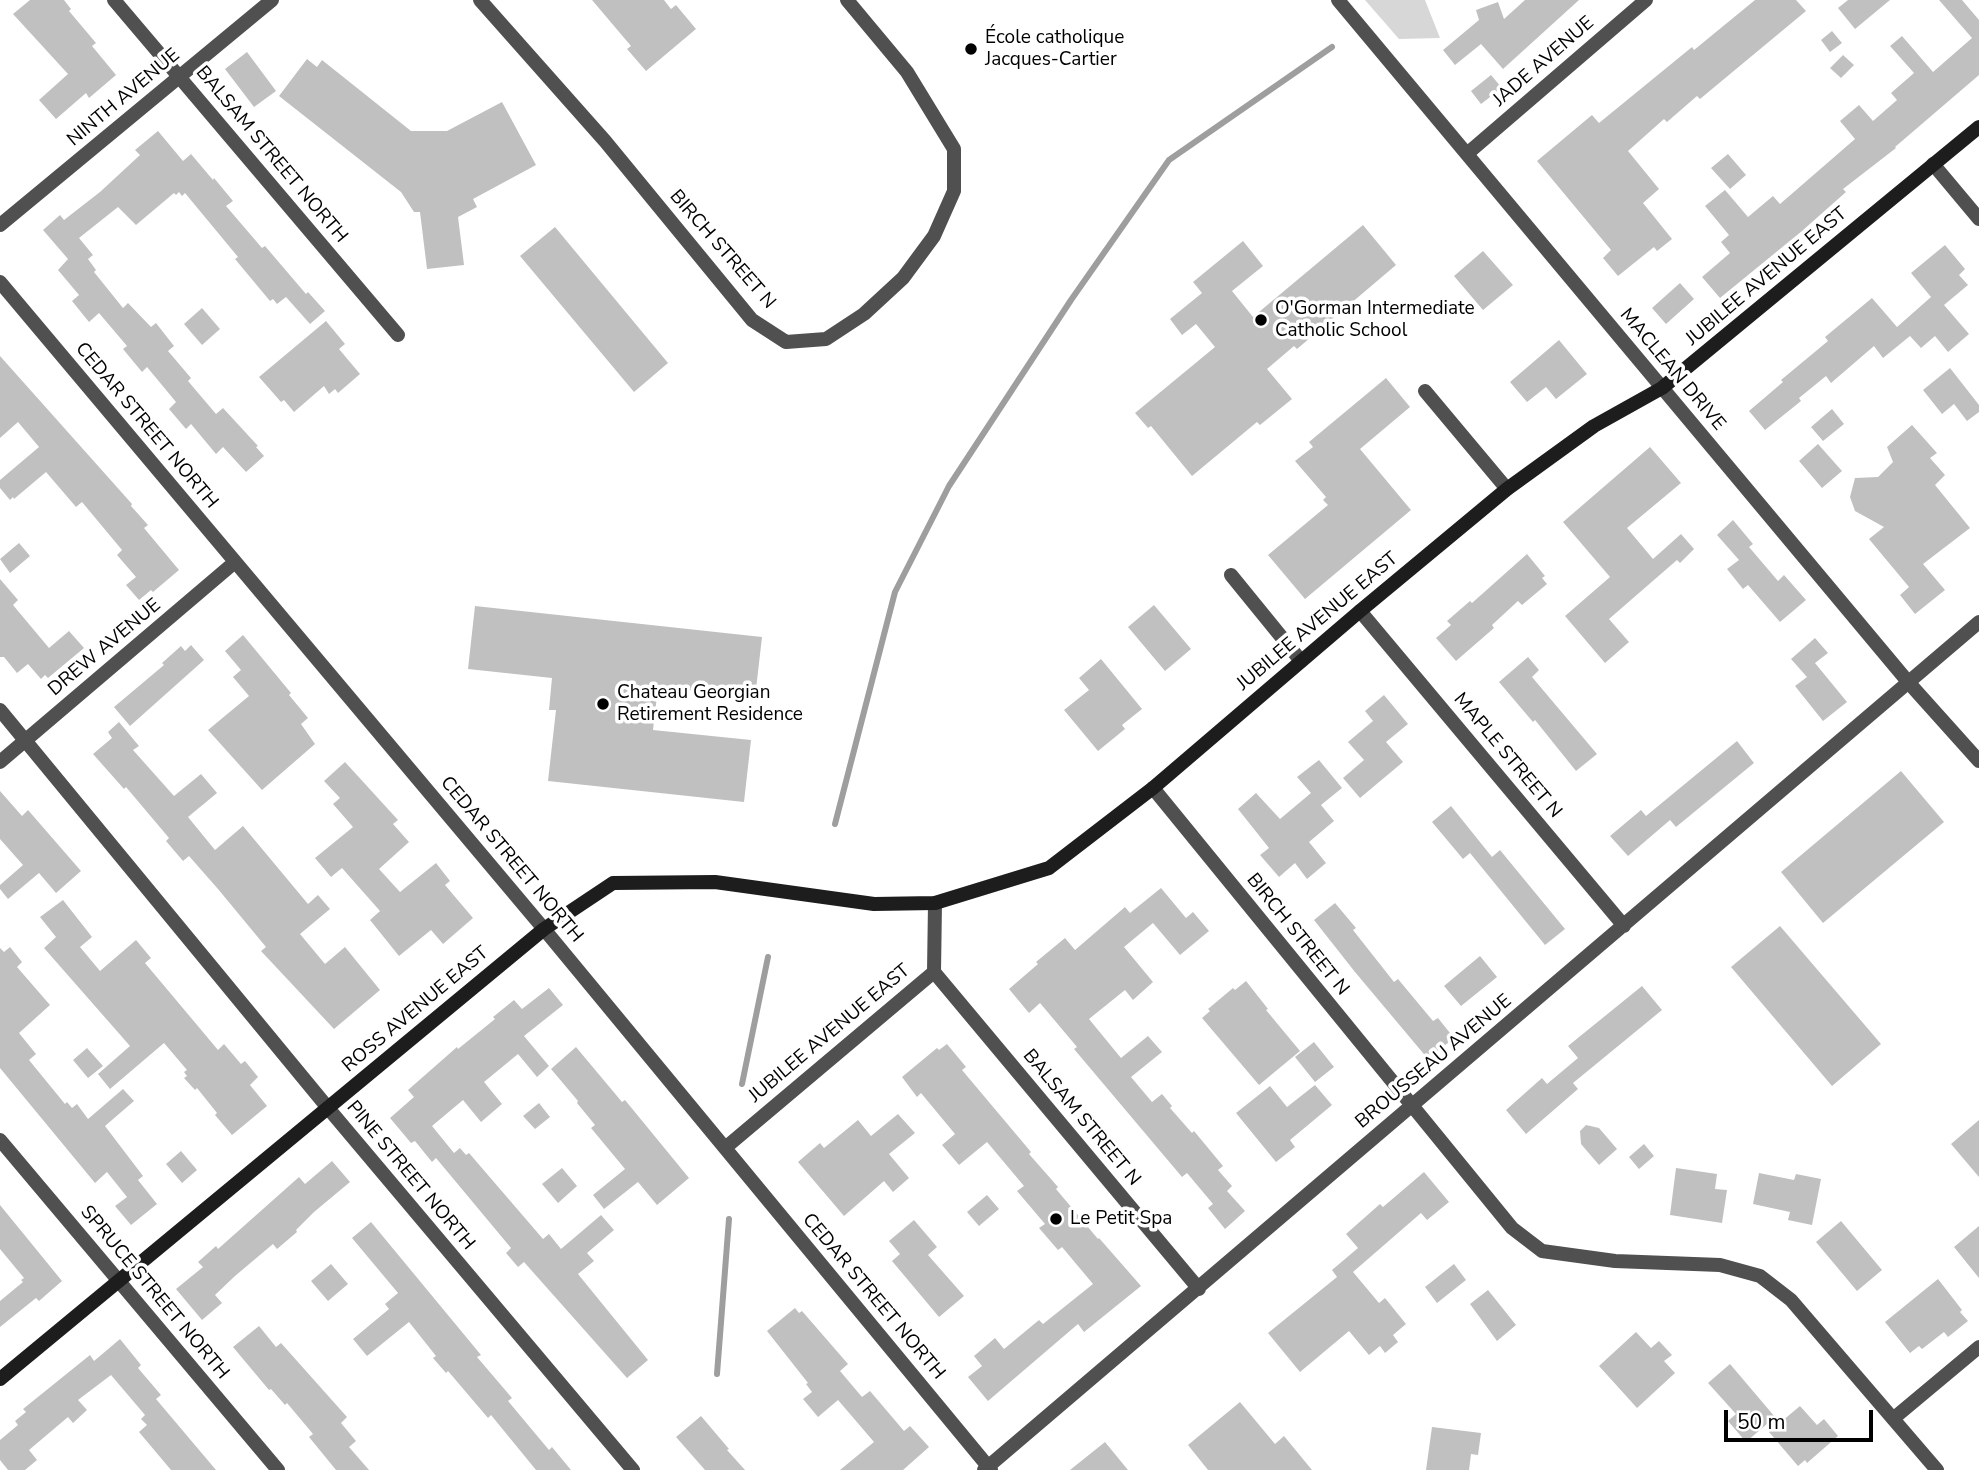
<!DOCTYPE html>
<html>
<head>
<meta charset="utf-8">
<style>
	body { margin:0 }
	#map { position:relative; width:1979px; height:1470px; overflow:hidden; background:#fff; font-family:"Nunito Sans",sans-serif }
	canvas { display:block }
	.scale { position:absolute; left:1724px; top:1410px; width:149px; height:32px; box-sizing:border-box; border:4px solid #000; border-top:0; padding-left:9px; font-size:21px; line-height:24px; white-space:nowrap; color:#000; -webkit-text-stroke:5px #fff; paint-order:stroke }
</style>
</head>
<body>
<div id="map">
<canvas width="1979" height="1470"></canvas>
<div class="scale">50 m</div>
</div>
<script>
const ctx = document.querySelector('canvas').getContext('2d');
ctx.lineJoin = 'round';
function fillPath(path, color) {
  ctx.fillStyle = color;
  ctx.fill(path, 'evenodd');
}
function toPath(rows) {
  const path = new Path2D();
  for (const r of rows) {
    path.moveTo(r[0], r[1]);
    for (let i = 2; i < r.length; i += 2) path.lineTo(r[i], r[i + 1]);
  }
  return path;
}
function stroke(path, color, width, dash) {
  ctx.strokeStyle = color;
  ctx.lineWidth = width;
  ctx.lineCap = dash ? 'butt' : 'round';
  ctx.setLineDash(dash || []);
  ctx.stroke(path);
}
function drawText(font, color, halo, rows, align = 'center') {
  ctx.font = font + ' "Nunito Sans",sans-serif';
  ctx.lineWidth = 7;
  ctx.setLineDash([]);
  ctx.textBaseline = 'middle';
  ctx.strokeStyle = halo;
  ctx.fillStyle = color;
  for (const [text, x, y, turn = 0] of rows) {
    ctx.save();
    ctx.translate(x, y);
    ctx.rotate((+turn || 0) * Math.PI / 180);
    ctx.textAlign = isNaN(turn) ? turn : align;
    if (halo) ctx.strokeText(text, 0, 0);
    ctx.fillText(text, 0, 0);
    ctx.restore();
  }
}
const green = toPath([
	[1365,0,1425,0,1440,38,1399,39]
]);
const stream = toPath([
	[835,824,895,592,949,486,1071,300,1169,160,1332,47],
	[742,1084,768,957],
	[717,1374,729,1219]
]);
const building = toPath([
	[30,0,64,0,71,9,69,11,96,43,92,46,116,75,89,98,86,93,56,119,39,100,68,74,13,14],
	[592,0,664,0,671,9,676,5,696,29,646,71,627,49,631,46],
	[1525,0,1579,0,1503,69,1481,44,1455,65,1443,50,1479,20,1476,10,1498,2,1504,19],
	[1755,0,1796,0,1806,11,1700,99,1697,96,1667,122,1664,119,1628,151,1659,189,1643,203,1672,239,1657,251,1654,247,1618,276,1603,258,1611,250,1537,161,1592,115,1599,123,1692,47,1694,50],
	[1848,0,1890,0,1855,29,1838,8],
	[1939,0,1962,0,1979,20,1979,75,1895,147,1896,148,1843,189,1846,192,1802,231,1720,298,1702,277,1730,253,1721,242,1729,235,1705,206,1725,190,1748,217,1773,196,1780,204,1855,139,1840,121,1859,105,1873,121,1897,100,1891,93,1914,73,1890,46,1902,36,1933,72,1972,38],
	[1832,31,1842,43,1830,52,1821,40],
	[247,52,276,91,254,107,225,69],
	[1843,55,1854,65,1841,78,1830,68],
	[307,59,317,67,322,60,411,131,447,131,502,102,536,165,473,199,477,207,458,217,464,265,427,269,420,212,414,212,401,192,279,96],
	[1491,75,1502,88,1481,104,1471,91],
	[158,131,183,161,191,154,213,180,214,178,233,201,226,206,262,248,265,246,306,294,308,292,325,311,310,324,286,297,277,304,273,299,270,301,235,259,238,257,185,193,182,196,179,192,176,195,174,193,136,225,118,207,79,238,93,255,88,259,96,270,94,272,123,308,128,303,151,327,156,323,174,346,168,351,191,378,188,381,216,414,223,408,258,446,256,447,264,456,246,472,223,447,216,454,191,424,186,429,169,409,176,402,147,367,142,372,123,349,127,346,99,313,89,322,72,301,79,295,58,270,68,259,43,230,60,215,64,220,100,192,140,155,135,150],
	[1728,154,1746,175,1730,189,1711,168],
	[1363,225,1396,265,1297,349,1294,346,1267,369,1292,399,1260,425,1257,422,1192,476,1151,426,1148,428,1135,413,1215,347,1196,324,1182,335,1170,319,1202,293,1193,282,1243,241,1263,266,1232,291,1253,317],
	[555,227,668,363,634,392,520,256],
	[1945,245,1965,269,1959,275,1968,285,1944,305,1969,334,1948,352,1935,336,1921,348,1910,336,1883,358,1874,346,1831,383,1826,376,1799,398,1801,401,1765,430,1749,411,1783,382,1781,380,1828,341,1825,337,1872,298,1897,327,1931,297,1911,273],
	[1483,251,1513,285,1483,310,1454,276],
	[1680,283,1694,299,1666,324,1652,308],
	[202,308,220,329,202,345,184,324],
	[326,321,345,344,339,349,360,374,338,393,335,389,329,394,324,386,294,412,284,400,281,402,259,377],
	[1559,340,1587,374,1556,399,1546,387,1527,402,1510,382],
	[0,356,132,504,131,506,148,525,144,528,179,570,153,592,151,590,139,600,126,585,136,577,117,555,122,550,82,502,76,507,46,472,14,499,13,497,10,500,0,488,0,480,39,447,18,422,0,438],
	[1950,368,1979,405,1979,412,1967,421,1954,404,1942,414,1923,390],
	[1386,378,1410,407,1360,449,1411,510,1305,599,1268,555,1328,505,1323,500,1326,497,1295,461,1313,447,1309,442],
	[1832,409,1844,424,1823,441,1811,427],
	[1912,425,1937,453,1930,458,1945,475,1935,485,1970,528,1923,564,1945,590,1915,614,1900,595,1909,587,1869,539,1884,527,1855,511,1850,497,1855,478,1878,477,1893,462,1887,447],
	[1818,444,1842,471,1822,488,1799,461],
	[1650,447,1681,483,1627,528,1653,559,1681,534,1694,549,1680,563,1677,560,1609,619,1629,642,1605,663,1565,616,1610,577,1563,522],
	[1733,520,1753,544,1749,547,1778,581,1784,575,1806,600,1780,622,1748,585,1743,589,1727,569,1739,560,1717,535],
	[19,543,30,556,10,573,0,559],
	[1527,554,1545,576,1542,578,1547,584,1522,605,1518,601,1492,625,1494,628,1456,661,1436,638,1451,625,1447,621,1470,601,1472,603],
	[0,579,18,600,13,605,49,648,69,631,84,648,48,678,45,675,41,679,28,664,17,673,4,657,0,657],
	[1154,605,1191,649,1165,671,1128,627],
	[475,606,762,637,755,698,658,687,653,730,751,740,744,802,548,781,556,710,549,710,552,678,468,669],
	[243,635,291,693,289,695,308,718,301,724,315,744,262,790,208,730,249,696,233,677,241,670,225,651],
	[1815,638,1828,653,1815,663,1847,702,1823,721,1795,686,1807,677,1791,659],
	[191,645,204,660,130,726,114,707,164,665,162,663,181,646,185,651],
	[1528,657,1539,670,1532,677,1597,754,1576,771,1535,720,1533,722,1499,682],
	[1101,659,1142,709,1122,725,1125,729,1098,751,1064,710,1089,690,1079,678],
	[1384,695,1408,724,1386,742,1403,762,1360,798,1343,778,1364,760,1348,742,1373,721,1365,711],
	[119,722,139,746,133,750,174,796,201,774,217,793,188,817,215,850,243,826,308,904,318,895,330,909,300,934,325,964,345,947,380,990,334,1029,261,951,266,947,218,889,189,856,183,861,166,841,169,838,126,787,124,789,93,754,112,738,108,732],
	[1737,741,1754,763,1676,827,1670,820,1628,856,1610,836,1641,810,1646,816],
	[1319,760,1342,788,1321,805,1334,821,1309,842,1326,863,1307,879,1295,863,1279,877,1260,855,1269,848,1238,809,1256,793,1280,819,1311,793,1297,777],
	[345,762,398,820,393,824,409,842,379,869,400,892,436,863,450,881,445,885,473,918,443,944,431,930,399,956,370,920,380,911,342,868,331,877,315,858,353,827,333,804,340,798,324,781],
	[1901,771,1944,822,1823,923,1781,872],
	[0,791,22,816,28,810,81,871,56,893,39,873,8,899,0,889,0,885,23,865,0,839],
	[1451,806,1492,857,1500,850,1565,929,1545,945,1470,853,1463,859,1432,822],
	[1161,888,1186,918,1193,912,1209,931,1180,955,1153,923,1124,947,1153,982,1133,1000,1125,990,1089,1019,1121,1058,1148,1036,1162,1052,1131,1077,1152,1102,1162,1094,1172,1106,1170,1108,1192,1133,1194,1131,1223,1166,1218,1170,1232,1186,1227,1191,1245,1211,1225,1229,1208,1208,1213,1204,1187,1173,1182,1177,1074,1049,1077,1047,1040,1003,1029,1013,1009,989,1038,964,1036,962,1065,938,1075,950,1125,907,1130,913],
	[63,900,92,937,80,947,100,971,136,940,151,958,145,963,218,1050,224,1044,241,1064,245,1061,258,1077,250,1085,267,1106,232,1135,215,1115,217,1113,197,1088,195,1090,184,1078,187,1076,184,1072,187,1070,164,1043,110,1089,98,1074,130,1046,44,948,56,937,40,917],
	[1335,903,1356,928,1353,930,1394,982,1398,979,1433,1021,1438,1018,1454,1038,1428,1059,1355,972,1314,920],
	[1780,926,1881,1044,1832,1086,1731,967],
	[10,947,22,962,17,967,50,1005,19,1033,36,1054,29,1060,65,1104,67,1102,72,1108,77,1104,88,1119,123,1089,134,1101,105,1126,143,1176,138,1180,157,1204,131,1225,115,1206,127,1197,107,1172,95,1183,0,1068,0,948,4,952],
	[1480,956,1497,977,1461,1006,1444,986],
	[1246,981,1268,1009,1266,1010,1300,1051,1259,1085,1202,1018,1210,1011,1208,1009,1233,988,1235,990],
	[1642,986,1662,1010,1573,1083,1578,1089,1526,1134,1506,1110,1542,1078,1547,1084,1578,1058,1568,1046],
	[549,988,563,1005,524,1036,549,1066,537,1077,518,1054,484,1082,502,1104,481,1122,463,1100,432,1126,454,1153,460,1148,466,1155,469,1153,543,1239,549,1234,561,1249,601,1215,614,1230,587,1253,594,1261,578,1274,648,1360,627,1378,524,1262,518,1267,506,1253,511,1248,436,1158,432,1162,415,1141,411,1143,390,1118,414,1097,408,1090,457,1047,458,1049,495,1019,493,1017,514,1000,522,1009],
	[1314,1042,1334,1067,1315,1082,1295,1057],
	[947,1044,966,1067,962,1070,1031,1152,1029,1154,1058,1187,1056,1189,1098,1239,1099,1238,1141,1286,1084,1332,1078,1324,988,1401,968,1377,982,1366,974,1356,995,1338,1004,1349,1039,1320,1043,1324,1093,1284,1062,1247,1058,1250,1039,1228,1045,1224,1017,1191,1024,1186,987,1142,959,1165,942,1145,955,1134,921,1093,917,1097,902,1077,937,1048,939,1050],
	[576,1047,622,1102,625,1100,689,1178,657,1205,638,1182,604,1209,593,1195,625,1169,591,1128,595,1125,577,1103,578,1101,551,1069],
	[87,1048,103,1066,88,1078,73,1060],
	[1315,1085,1332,1105,1290,1140,1295,1147,1276,1162,1236,1113,1270,1086,1287,1107],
	[539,1103,550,1117,535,1129,523,1116],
	[898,1114,915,1133,889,1154,909,1178,893,1192,884,1181,844,1216,798,1162,820,1143,824,1148,858,1120,871,1136],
	[1979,1120,1979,1177,1951,1144],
	[1586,1125,1599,1128,1617,1149,1599,1165,1581,1144,1580,1131],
	[1644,1144,1654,1156,1639,1169,1629,1157],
	[181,1151,197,1170,182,1183,166,1164],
	[332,1161,350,1182,314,1212,296,1230,297,1232,277,1249,273,1244,235,1276,215,1295,222,1303,202,1320,176,1289,203,1267,198,1262,216,1246,218,1249,299,1177,305,1184],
	[562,1168,577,1186,558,1203,542,1184],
	[1676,1168,1717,1174,1715,1189,1727,1190,1722,1223,1670,1215],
	[1424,1172,1449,1202,1427,1220,1421,1213,1353,1272,1379,1303,1385,1298,1406,1324,1393,1335,1398,1342,1385,1353,1380,1346,1369,1355,1349,1331,1300,1372,1268,1333,1337,1277,1332,1270,1358,1248,1346,1234,1380,1204,1383,1207],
	[1759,1173,1794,1180,1796,1174,1821,1179,1812,1225,1788,1220,1790,1212,1753,1204],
	[987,1195,999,1209,979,1226,967,1212],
	[0,1205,62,1281,39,1301,36,1298,0,1327,0,1301,23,1282,21,1280,24,1278,0,1249],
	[914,1220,937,1247,928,1255,964,1296,939,1317,892,1261,900,1254,889,1241],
	[1841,1221,1882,1270,1857,1291,1816,1242],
	[371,1222,481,1355,477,1357,512,1398,508,1401,549,1450,552,1447,571,1470,536,1470,491,1415,488,1418,448,1371,446,1373,433,1358,436,1356,409,1322,367,1356,353,1339,389,1309,385,1304,398,1293,352,1238],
	[1979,1226,1979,1278,1954,1247],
	[331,1264,348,1284,328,1301,311,1281],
	[1454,1264,1466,1280,1437,1303,1425,1287],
	[1938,1279,1962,1310,1960,1312,1968,1321,1948,1337,1944,1332,1922,1349,1919,1346,1910,1353,1885,1322],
	[1488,1290,1516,1325,1497,1341,1470,1304],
	[795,1308,799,1313,802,1311,848,1364,840,1371,862,1397,870,1391,904,1431,910,1426,929,1447,903,1470,840,1470,874,1442,838,1400,818,1417,803,1399,812,1392,806,1384,808,1383,767,1331],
	[259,1326,276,1347,281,1343,347,1417,341,1423,356,1441,349,1447,369,1470,336,1470,309,1437,313,1434,287,1403,285,1405,271,1389,269,1390,233,1347],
	[1636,1332,1651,1348,1659,1341,1672,1355,1664,1361,1675,1373,1637,1408,1599,1366],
	[120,1339,141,1365,138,1368,161,1395,156,1399,216,1470,171,1470,139,1432,147,1425,141,1419,145,1415,111,1375,78,1400,87,1410,73,1423,68,1417,29,1450,37,1460,25,1470,8,1470,0,1460,0,1440,18,1425,15,1421,26,1412,23,1409,90,1355,94,1361],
	[1730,1364,1775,1417,1746,1442,1728,1421,1736,1414,1708,1383],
	[1240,1402,1275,1444,1284,1436,1312,1470,1208,1470,1188,1445],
	[1800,1406,1817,1425,1824,1419,1838,1436,1807,1463,1805,1460,1798,1466,1769,1432],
	[701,1416,729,1449,727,1450,745,1470,705,1470,676,1437],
	[1432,1427,1481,1433,1478,1455,1471,1454,1469,1470,1426,1470],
	[1105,1442,1128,1470,1070,1470]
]);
const minor = toPath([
	[114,0,398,335],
	[480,0,605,141,752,320,786,342,826,339,864,314,903,278,934,236,954,191,954,149,907,72,847,0],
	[1468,153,1646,0],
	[1933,164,1979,219],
	[0,225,272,0],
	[0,282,544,929,991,1470],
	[1425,391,1507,489],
	[1231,575,1301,661],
	[1360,611,1624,926],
	[0,762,235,562],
	[1153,788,1512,1228,1542,1251,1615,1261,1720,1265,1760,1276,1791,1300,1937,1470],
	[934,972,1199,1289],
	[328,1108,633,1470],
	[0,1140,278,1470],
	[725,1148,934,972,935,903],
	[1894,1418,1979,1347],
	[984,1470,1979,622]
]);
const tertiary = toPath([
	[1338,0,1909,683,1979,761],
	[0,710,328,1108]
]);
const secondary = toPath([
	[0,1379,544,929,613,883,715,882,874,904,935,903,1049,868,1153,788,1360,611,1507,489,1594,426,1662,388,1979,127]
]);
const markers = [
	[971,49,7,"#000"],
	[1261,320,7,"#000"],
	[603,704,7,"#000"],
	[1056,1219,7,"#000"]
];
const poiNames = [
	["École catholique",985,38],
	["Jacques-Cartier",985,60],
	["O'Gorman Intermediate",1275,309],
	["Catholic School",1275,331],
	["Chateau Georgian",617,693],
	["Retirement Residence",617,715],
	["Le Petit Spa",1070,1219]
];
const streetNames = [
	["JADE AVENUE",1544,62,-41],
	["NINTH AVENUE",124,98,-40],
	["BALSAM STREET NORTH",271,155,50],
	["BIRCH STREET N",722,250,49],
	["JUBILEE AVENUE EAST",1767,277,-40],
	["MACLEAN DRIVE",1672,370,50],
	["CEDAR STREET NORTH",146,426,50],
	["JUBILEE AVENUE EAST",1318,622,-40],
	["DREW AVENUE",105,648,-40],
	["MAPLE STREET N",1507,756,50],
	["CEDAR STREET NORTH",511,860,50],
	["BIRCH STREET N",1297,935,51],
	["ROSS AVENUE EAST",416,1010,-40],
	["JUBILEE AVENUE EAST",830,1034,-40],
	["BROUSSEAU AVENUE",1434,1062,-40],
	["BALSAM STREET N",1081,1118,50],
	["PINE STREET NORTH",410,1176,50],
	["SPRUCE STREET NORTH",154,1293,50],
	["CEDAR STREET NORTH",873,1297,50]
];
fillPath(green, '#d7d7d7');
stroke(stream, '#9e9e9e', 6);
fillPath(building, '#c0c0c0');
stroke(minor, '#505050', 14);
stroke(tertiary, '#505050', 14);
stroke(secondary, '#1d1d1d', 14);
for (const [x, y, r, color] of markers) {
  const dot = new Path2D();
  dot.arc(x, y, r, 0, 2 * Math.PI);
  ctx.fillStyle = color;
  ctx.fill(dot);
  stroke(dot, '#fff', 2.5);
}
drawText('19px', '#000', '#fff', poiNames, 'left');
drawText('19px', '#000', '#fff', streetNames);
</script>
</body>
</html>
